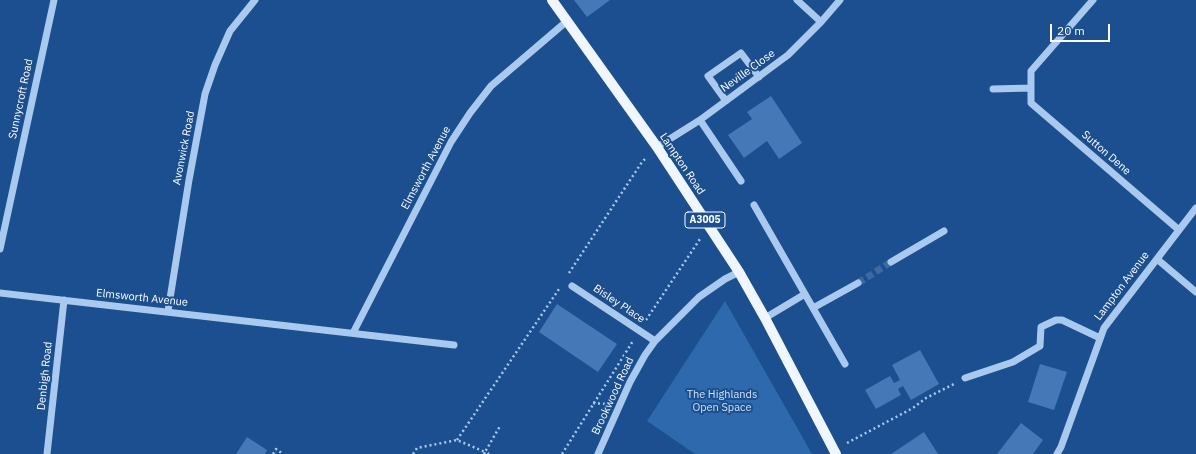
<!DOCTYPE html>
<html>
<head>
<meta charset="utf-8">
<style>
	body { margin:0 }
	#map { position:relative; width:1196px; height:454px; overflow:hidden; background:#1b4f8f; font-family:"IBM Plex Sans",sans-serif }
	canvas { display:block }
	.scale { position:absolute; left:1050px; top:24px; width:60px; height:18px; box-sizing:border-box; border:2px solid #fff; border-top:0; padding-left:5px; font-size:12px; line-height:14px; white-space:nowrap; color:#fff; -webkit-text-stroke:3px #1b4f8f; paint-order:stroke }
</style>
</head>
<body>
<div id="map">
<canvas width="1196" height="454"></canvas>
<div class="scale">20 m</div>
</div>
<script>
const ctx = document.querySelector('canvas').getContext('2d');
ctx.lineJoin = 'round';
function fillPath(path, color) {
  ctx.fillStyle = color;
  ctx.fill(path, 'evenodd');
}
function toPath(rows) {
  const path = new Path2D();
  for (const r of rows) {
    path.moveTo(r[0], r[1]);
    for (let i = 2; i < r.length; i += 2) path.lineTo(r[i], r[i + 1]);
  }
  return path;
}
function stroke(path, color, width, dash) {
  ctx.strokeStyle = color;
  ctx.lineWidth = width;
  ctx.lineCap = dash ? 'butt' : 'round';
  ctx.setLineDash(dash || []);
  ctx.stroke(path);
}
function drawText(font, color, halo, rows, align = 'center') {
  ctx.font = font + ' "IBM Plex Sans",sans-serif';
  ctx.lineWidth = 4;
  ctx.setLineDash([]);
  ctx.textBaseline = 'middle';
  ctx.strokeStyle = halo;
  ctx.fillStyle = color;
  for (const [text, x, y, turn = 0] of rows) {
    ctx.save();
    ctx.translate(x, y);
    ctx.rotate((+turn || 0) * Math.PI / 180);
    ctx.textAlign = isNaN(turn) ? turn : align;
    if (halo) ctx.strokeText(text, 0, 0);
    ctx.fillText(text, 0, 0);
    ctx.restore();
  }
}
const green = toPath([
	[725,301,812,454,695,454,647,421]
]);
const building = toPath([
	[574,0,610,0,587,17],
	[771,96,802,143,779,159,767,141,744,158,728,135,752,119,747,112],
	[557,304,617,344,598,372,539,332],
	[920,350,939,384,911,400,903,386,898,389,901,395,876,409,865,390,890,376,894,383,900,380,892,365],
	[1040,364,1067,372,1054,410,1028,402],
	[1021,423,1043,440,1033,454,997,454],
	[924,432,938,454,891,454],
	[247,437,267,450,265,454,236,454]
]);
const minorTunnel = toPath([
	[858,283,891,262]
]);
const path = toPath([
	[569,273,642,162,647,157],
	[646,320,700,239],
	[593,403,606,404],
	[457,440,559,289],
	[847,443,913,408,926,398,954,384],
	[273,454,276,449,283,454],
	[413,454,417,448,457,440,485,452,500,426],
	[484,454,485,452,489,454],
	[562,454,633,341]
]);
const minor = toPath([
	[797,0,821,22],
	[1093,0,1031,71,1031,103,1179,230],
	[993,89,1031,88],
	[726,101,708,76,741,53,759,77],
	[700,120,741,181],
	[657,147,700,120,788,55,821,22,840,0],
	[754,205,845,364],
	[0,249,54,0],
	[1157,259,1196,292],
	[891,262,944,231],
	[572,286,655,341],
	[0,293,454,345],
	[813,308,858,283],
	[168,311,189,180,205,94,215,65,230,31,255,0],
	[765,318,805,294],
	[353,333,451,142,470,113,491,86,567,21],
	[965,378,1013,362,1040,346,1041,327,1056,320,1062,320,1100,338],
	[47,454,64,300],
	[598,454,630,382,645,355,655,341,699,297,725,279,739,272],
	[1057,454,1061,447,1104,328,1196,208]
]);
const major = toPath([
	[552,0,657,147,739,272,765,318,836,454]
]);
const shields = [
	[705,220,40]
];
const shieldNames = [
	["A3005",705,220]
];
const streetNames = [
	["Neville Close",748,71,-36],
	["Sunnycroft Road",21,99,-78],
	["Avonwick Road",184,148,-79],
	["Sutton Dene",1106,153,41],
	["Lampton Road",682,164,56],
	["Elmsworth Avenue",426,168,-62],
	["Lampton Avenue",1122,286,-53],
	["Elmsworth Avenue",142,298,6],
	["Bisley Place",619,304,34],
	["Denbigh Road",45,376,-84],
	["Brookwood Road",613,396,-65]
];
const parkNames = [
	["The Highlands",722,395],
	["Open Space",722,408]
];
fillPath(green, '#2e69ad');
fillPath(building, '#4478b7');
stroke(minorTunnel, '#3d69a0', 7, [7, 3.5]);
stroke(path, '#a9c9ee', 2.5, [2, 3]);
stroke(minor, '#a9c9ee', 7);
stroke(major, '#f0f6ff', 10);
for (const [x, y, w] of shields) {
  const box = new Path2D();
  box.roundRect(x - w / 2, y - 8, w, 16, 3);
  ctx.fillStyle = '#1b4f8f';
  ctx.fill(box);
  stroke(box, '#fff', 1);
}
drawText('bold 10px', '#fff', null, shieldNames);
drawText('11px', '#fff', '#1b4f8f', streetNames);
drawText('11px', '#cfe3fa', '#1b4f8f', parkNames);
</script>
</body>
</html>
